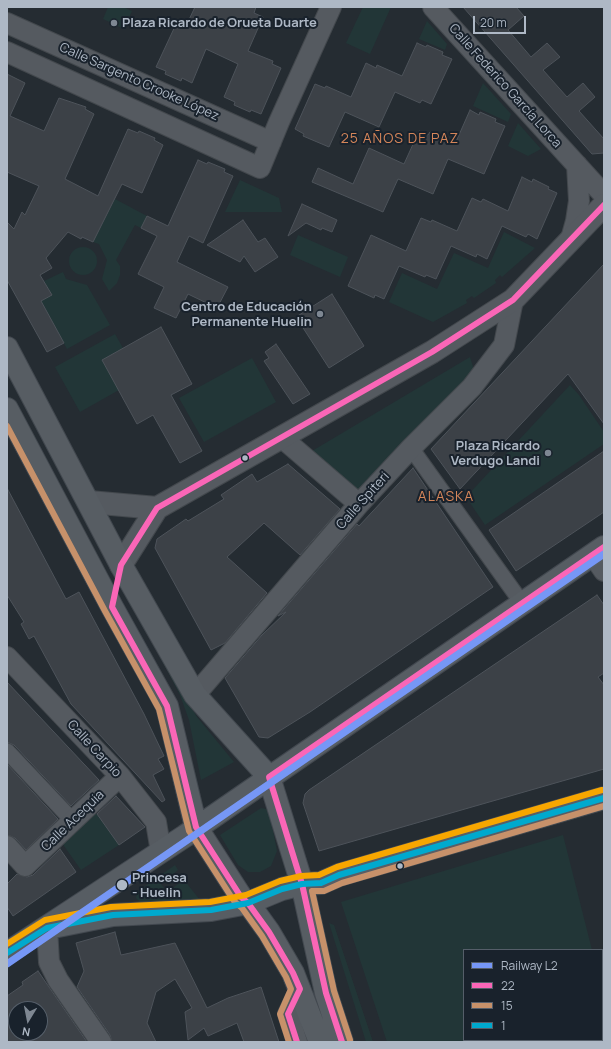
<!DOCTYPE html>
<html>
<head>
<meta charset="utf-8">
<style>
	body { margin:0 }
	#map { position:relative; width:611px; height:1049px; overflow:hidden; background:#252c32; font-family:Manrope,sans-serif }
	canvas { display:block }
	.frame { position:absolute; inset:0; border:8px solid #aeb8c5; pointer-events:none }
	.legend { position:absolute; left:463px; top:949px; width:140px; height:92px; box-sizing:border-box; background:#19222c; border:1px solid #555e69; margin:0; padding:5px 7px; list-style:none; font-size:12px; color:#aeb8c5 }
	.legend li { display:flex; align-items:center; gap:8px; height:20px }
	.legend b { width:20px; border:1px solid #555e69 }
	.north { position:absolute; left:8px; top:1001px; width:40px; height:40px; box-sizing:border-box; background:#19222c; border:1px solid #555e69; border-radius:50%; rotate:190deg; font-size:11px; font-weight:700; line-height:16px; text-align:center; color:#aeb8c5 }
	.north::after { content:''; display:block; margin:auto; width:14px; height:18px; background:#7e8792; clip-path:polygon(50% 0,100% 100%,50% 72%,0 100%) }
	.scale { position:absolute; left:473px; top:16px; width:53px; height:18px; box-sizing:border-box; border:2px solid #aeb8c5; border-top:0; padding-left:5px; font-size:12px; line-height:14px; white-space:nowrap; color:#aeb8c5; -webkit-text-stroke:3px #19222c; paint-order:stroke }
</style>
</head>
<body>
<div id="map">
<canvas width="611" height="1049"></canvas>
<div class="frame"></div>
<ul class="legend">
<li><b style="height:5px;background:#7697f6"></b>Railway L2</li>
<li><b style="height:5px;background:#fa66b7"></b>22</li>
<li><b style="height:5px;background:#c7916a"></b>15</li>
<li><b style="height:5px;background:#00a9ce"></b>1</li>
</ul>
<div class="north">N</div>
<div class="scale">20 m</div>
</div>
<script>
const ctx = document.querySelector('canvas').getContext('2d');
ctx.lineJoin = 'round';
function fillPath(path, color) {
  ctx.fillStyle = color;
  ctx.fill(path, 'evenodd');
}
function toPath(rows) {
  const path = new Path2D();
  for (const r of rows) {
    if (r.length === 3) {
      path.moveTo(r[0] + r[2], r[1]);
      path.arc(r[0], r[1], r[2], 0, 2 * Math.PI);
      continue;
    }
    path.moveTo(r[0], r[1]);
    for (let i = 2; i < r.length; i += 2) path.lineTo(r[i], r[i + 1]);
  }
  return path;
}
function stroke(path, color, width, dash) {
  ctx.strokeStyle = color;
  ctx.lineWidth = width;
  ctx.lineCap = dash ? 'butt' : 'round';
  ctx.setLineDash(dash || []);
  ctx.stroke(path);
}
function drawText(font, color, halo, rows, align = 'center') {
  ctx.font = font + ' Manrope,sans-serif';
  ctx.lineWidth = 4;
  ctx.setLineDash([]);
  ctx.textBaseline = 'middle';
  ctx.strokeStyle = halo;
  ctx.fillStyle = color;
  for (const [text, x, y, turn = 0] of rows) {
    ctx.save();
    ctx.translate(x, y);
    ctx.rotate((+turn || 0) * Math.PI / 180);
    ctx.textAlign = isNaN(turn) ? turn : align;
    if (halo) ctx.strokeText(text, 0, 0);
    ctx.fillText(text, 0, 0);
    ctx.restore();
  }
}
const green = toPath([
	[108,7,123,7,132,11,124,29,103,19],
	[363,7,391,7,370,54,346,43],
	[427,21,447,44,445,50,419,39],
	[483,83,511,114,508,122,473,106],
	[518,123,541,149,528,156,508,146],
	[240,180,279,198,282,212,225,212],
	[115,199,147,216,141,228,135,225,116,260,120,266,120,275,117,283,109,291,102,279,107,260,99,244,93,242],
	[504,232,535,248,502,277,500,275,495,280,496,283,474,298,472,296,466,300,467,303,433,322,389,302,402,273,437,289,454,253,488,268],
	[298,235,348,257,340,277,290,255],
	[83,261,14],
	[63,272,66,279,87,285,110,325,67,349,41,301,52,295,44,281],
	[115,334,123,348,102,360,119,390,80,412,55,367],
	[470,357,474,370,364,488,358,490,352,488,312,451],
	[252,358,276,402,204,442,179,398],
	[570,385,579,395,604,432,604,444,485,525,466,497],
	[139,617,197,717,234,762,201,780,189,720,180,695],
	[261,808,266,809,270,815,277,851,271,866,260,872,248,872,238,865,220,835],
	[95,812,119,845,81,870,62,843],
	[563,835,592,950,464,950,464,1040,602,1040,602,972,604,972,604,1042,387,1042,341,902],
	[175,865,178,870,161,884,167,892,184,880,200,900,141,903,136,898,137,892],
	[329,923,334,925,373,1042,366,1042]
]);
const building = toPath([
	[195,7,256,7,254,13,263,17,248,51,273,61,272,64,281,68,261,114,251,110,250,112,234,105,235,102,224,97,238,64,206,49,192,83,182,78,181,81,165,74,166,71,156,67,177,22,186,26,195,7],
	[463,7,516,7,524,16,508,30,531,57,547,43,560,57,543,70,567,97,583,83,595,97,579,111,604,139,604,153,592,154,463,7],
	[417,43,426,47,427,45,443,52,442,55,452,59,431,104,422,100,420,103,395,92,379,127,345,112,329,147,303,136,304,134,295,129,315,84,325,88,326,86,351,97,366,63,376,68,377,65,402,76,417,43],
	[7,74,25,83,10,116,44,131,59,98,86,107,85,109,94,114,65,179,98,196,128,129,138,133,139,131,155,138,154,140,163,145,142,193,122,184,93,242,82,237,81,239,68,232,46,258,52,268,40,275,52,295,41,301,64,343,47,352,7,280,7,222,14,229,22,212,25,215,39,186,7,172,7,74],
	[470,110,479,115,480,112,496,119,495,122,505,126,484,174,448,159,433,194,398,179,383,212,312,182,318,168,353,184,369,148,404,164,419,131,428,135,430,132,455,144,470,110],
	[198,160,207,164,208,162,225,169,224,172,233,176,203,243,189,236,177,262,228,287,217,308,188,294,176,318,154,308,164,287,138,274,157,236,141,228,147,216,168,226,198,160],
	[522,177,532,182,533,179,549,187,548,189,557,193,537,239,528,234,526,237,502,226,487,259,477,254,476,257,451,246,436,279,426,275,425,277,399,266,384,299,375,295,374,298,348,286,371,235,406,251,421,218,431,222,432,220,457,231,472,198,481,202,483,199,508,211,522,177],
	[302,204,337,220,332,232,322,228,321,230,306,223,288,236,302,204],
	[243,220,258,242,265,238,278,257,255,272,244,256,240,262,207,245,243,220],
	[604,264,604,424,568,374,460,489,431,449,604,264],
	[332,294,364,346,329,368,296,317,332,294],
	[161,327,192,384,171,395,202,451,180,463,153,415,137,424,102,360,161,327],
	[276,344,310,394,293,404,264,361,269,358,265,352,276,344],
	[604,451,604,512,516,571,489,530,604,451],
	[288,464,340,509,300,555,264,523,227,557,267,593,225,643,211,650,155,548,157,539,186,519,188,521,224,499,221,495,252,474,257,482,288,464],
	[413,468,493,587,310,712,268,738,259,737,225,678,262,635,286,612,278,616,357,524,359,526,413,468],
	[7,488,66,599,79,592,144,714,164,756,158,759,164,769,153,775,165,800,162,802,71,704,34,636,29,639,21,624,24,622,7,595,7,488],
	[597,595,604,605,604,673,598,677,604,685,604,769,319,851,303,803,305,794,309,790,597,595],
	[7,682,99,780,71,806,14,745,7,742,7,682],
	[7,764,58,819,26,850,15,838,7,835,7,764],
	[116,796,145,827,119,845,97,814,116,796],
	[60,849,76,872,13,916,7,907,7,884,17,874,27,877,33,875,60,849],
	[115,932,121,955,175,943,207,1008,228,998,261,987,279,1042,244,1042,237,1023,208,1036,204,1028,188,1040,185,1012,192,1008,175,979,156,992,147,1023,156,1042,112,1042,110,1035,77,987,84,971,76,943,115,932],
	[38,971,49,987,87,1042,7,1042,7,996,23,985,22,982,38,971],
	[16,1009,40,1009,40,1033,16,1033,16,1009]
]);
const pedestrian = toPath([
	[411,448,522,603],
	[7,751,73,821]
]);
const minor = toPath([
	[433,7,604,195],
	[7,23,271,142],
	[7,52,260,168,279,122,331,7],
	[571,239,576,221,579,201,577,165],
	[281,437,359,504],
	[593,555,604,571],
	[7,657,120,776,156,822,161,852],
	[195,695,359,504,411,448,472,387,504,345,513,300],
	[7,846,25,866,120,776],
	[47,928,49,962,58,980,101,1042],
	[297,1042,288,1014,300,989]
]);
const tertiary = toPath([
	[89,502,157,508],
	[121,565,157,508,432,352,513,300,604,205]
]);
const secondary = toPath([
	[302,884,321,883,339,875,604,798]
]);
const primary = toPath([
	[7,348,121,565,195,695,269,777,302,884,326,993,342,1042],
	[7,409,112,607,167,706,196,827,241,897,248,903,269,932,293,973,320,1042],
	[58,926,113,915,211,910,248,903,282,889,302,884],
	[7,953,185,836,604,547]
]);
const bus1 = toPath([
	[297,1042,288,1014,300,989,293,973,269,932,248,903,241,897,196,827,167,706,112,607,121,565,157,508,432,352,513,300,604,205],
	[342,1042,326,993,302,884,269,777,604,547]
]);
const bus2 = toPath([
	[7,426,105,611,159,709,189,831,234,901,242,908,262,936,286,977,291,989,280,1014,289,1042],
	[350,1040,334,991,312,891,324,891,342,883,604,806]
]);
const bus3 = toPath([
	[7,953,47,928,113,915,211,910,248,903,282,889,302,884,321,883,339,875,604,798]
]);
const bus4 = toPath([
	[7,944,45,920,111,907,210,902,246,895,280,881,301,876,319,875,337,867,602,790]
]);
const rail1 = toPath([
	[7,964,604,554]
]);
const markers = [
	[114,23,4,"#7e8792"],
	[320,314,4,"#7e8792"],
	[548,453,4,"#7e8792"],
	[245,458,3.5,"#aeb8c5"],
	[400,866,3.5,"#aeb8c5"],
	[122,885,6,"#aeb8c5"]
];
const poiNames = [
	["Plaza Ricardo de Orueta Duarte",122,23,"left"],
	["Centro de Educación",312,307],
	["Permanente Huelin",312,322],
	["Plaza Ricardo",540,446],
	["Verdugo Landi",540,461]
];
const streetNames = [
	["Calle Sargento Crooke López",139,82,24],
	["Calle Federico García Lorca",505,86,48],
	["Calle Spiteri",363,501,-48],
	["Calle Carpio",94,749,47],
	["Calle Acequia",73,821,-44]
];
const stopNames = [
	["Princesa",132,878],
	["- Huelin",132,893]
];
const neighbourhoodNames = [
	["25 AÑOS DE PAZ",400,139],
	["ALASKA",446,497]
];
fillPath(green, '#223637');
fillPath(building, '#3c4147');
stroke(building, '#4d535a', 1);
stroke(pedestrian, '#43484d', 17);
stroke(minor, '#43484d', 22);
stroke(tertiary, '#43484d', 24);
stroke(secondary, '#43484d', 24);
stroke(primary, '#42484f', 24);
stroke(pedestrian, '#555a60', 15);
stroke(minor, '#555a60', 20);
stroke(tertiary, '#555a60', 22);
stroke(secondary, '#585e66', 22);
stroke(primary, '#575d63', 22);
stroke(bus1, '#fa66b7', 6);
stroke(bus2, '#c7916a', 6);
stroke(bus3, '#00a9ce', 6);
stroke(bus4, '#f7a600', 6);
stroke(rail1, '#7697f6', 7);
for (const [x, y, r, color] of markers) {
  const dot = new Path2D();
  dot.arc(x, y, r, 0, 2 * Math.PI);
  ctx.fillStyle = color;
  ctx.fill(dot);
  stroke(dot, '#19222c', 1.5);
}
drawText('bold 13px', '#aeb8c5', '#19222c', poiNames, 'right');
drawText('13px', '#aeb8c5', '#19222c', streetNames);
drawText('bold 13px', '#aeb8c5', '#19222c', stopNames, 'left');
ctx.letterSpacing = '1px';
drawText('14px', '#d48559', '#19222c', neighbourhoodNames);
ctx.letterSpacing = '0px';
</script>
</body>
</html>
